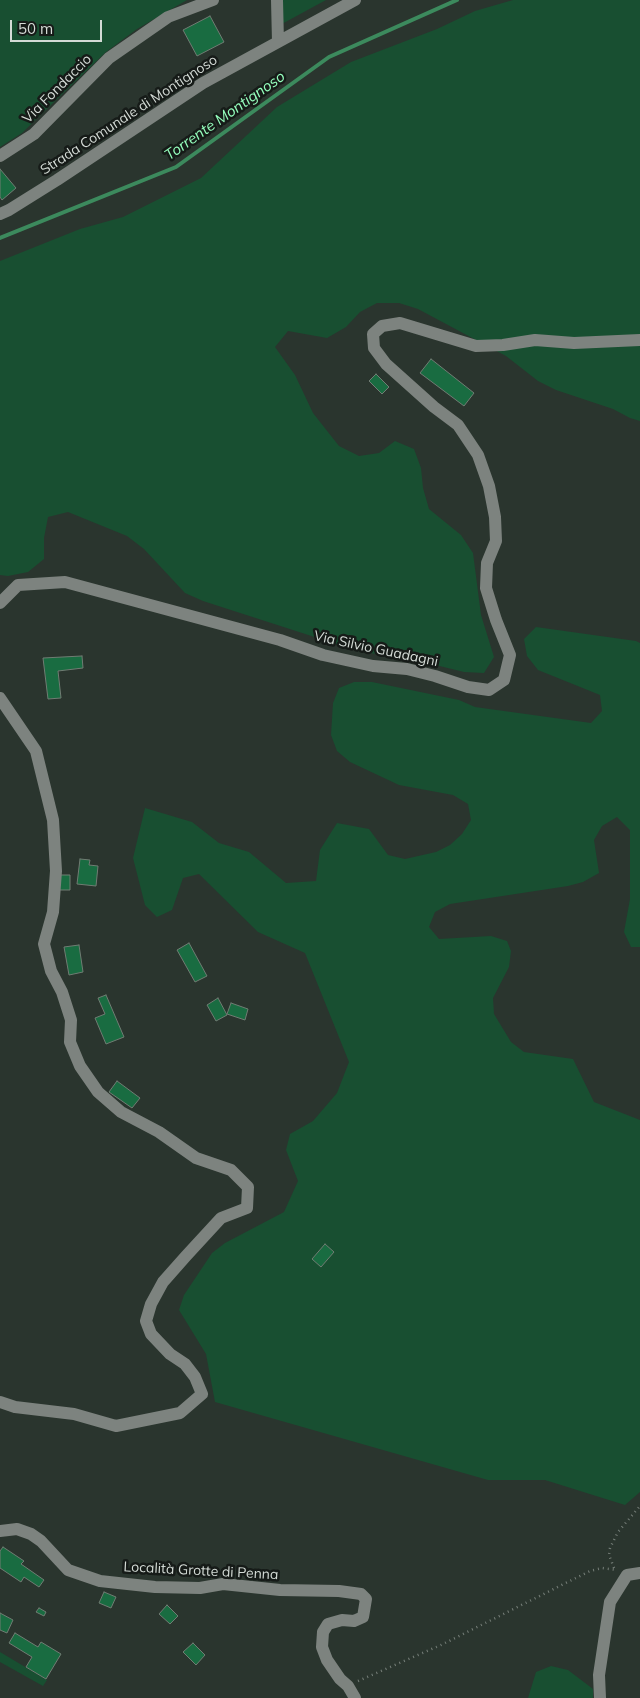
<!DOCTYPE html>
<html>
<head>
<meta charset="utf-8">
<style>
	body { margin:0 }
	#map { position:relative; width:640px; height:1698px; overflow:hidden; background:#2a352e; font-family:Mulish,sans-serif }
	canvas { display:block }
	.scale { position:absolute; left:10px; top:20px; width:92px; height:22px; box-sizing:border-box; border:2px solid #d4dbd6; border-top:0; padding-left:6px; font-size:15px; line-height:18px; white-space:nowrap; color:#d4dbd6; -webkit-text-stroke:4px #161b18; paint-order:stroke }
</style>
</head>
<body>
<div id="map">
<canvas width="640" height="1698"></canvas>
<div class="scale">50 m</div>
</div>
<script>
const ctx = document.querySelector('canvas').getContext('2d');
ctx.lineJoin = 'round';
function fillPath(path, color) {
  ctx.fillStyle = color;
  ctx.fill(path, 'evenodd');
}
function toPath(rows) {
  const path = new Path2D();
  for (const r of rows) {
    path.moveTo(r[0], r[1]);
    for (let i = 2; i < r.length; i += 2) path.lineTo(r[i], r[i + 1]);
  }
  return path;
}
function stroke(path, color, width, dash) {
  ctx.strokeStyle = color;
  ctx.lineWidth = width;
  ctx.lineCap = dash ? 'butt' : 'round';
  ctx.setLineDash(dash || []);
  ctx.stroke(path);
}
function drawText(font, color, halo, rows, align = 'center') {
  ctx.font = font + ' Mulish,sans-serif';
  ctx.lineWidth = 5;
  ctx.setLineDash([]);
  ctx.textBaseline = 'middle';
  ctx.strokeStyle = halo;
  ctx.fillStyle = color;
  for (const [text, x, y, turn = 0] of rows) {
    ctx.save();
    ctx.translate(x, y);
    ctx.rotate((+turn || 0) * Math.PI / 180);
    ctx.textAlign = isNaN(turn) ? turn : align;
    if (halo) ctx.strokeText(text, 0, 0);
    ctx.fillText(text, 0, 0);
    ctx.restore();
  }
}
const green = toPath([
	[0,0,187,0,137,29,106,52,22,133,0,147],
	[283,0,326,0,280,25],
	[513,0,640,0,640,421,630,418,613,409,556,390,538,381,506,356,418,309,399,303,377,303,360,312,346,327,327,338,288,331,275,347,295,375,313,413,339,446,359,456,379,453,395,441,414,449,421,468,423,488,429,509,461,535,473,553,481,615,494,657,484,673,464,672,403,657,361,652,203,601,185,593,144,549,127,536,68,512,48,517,44,538,44,559,28,572,8,576,0,575,0,261,80,229,123,217,201,178,277,107,351,62,437,29,475,11],
	[536,627,636,641,640,643,640,947,631,947,624,932,630,899,630,830,617,817,602,826,594,840,599,873,583,882,568,886,450,904,435,912,429,927,439,939,491,936,507,941,511,951,509,967,493,998,494,1014,511,1042,524,1052,573,1059,594,1102,640,1120,640,1492,625,1505,545,1480,488,1480,215,1402,206,1354,179,1310,184,1295,212,1253,225,1243,284,1212,298,1181,286,1150,290,1134,313,1121,337,1093,349,1062,305,953,258,932,199,874,183,878,172,910,157,917,145,905,133,858,145,808,192,822,219,843,249,852,286,883,316,881,320,850,337,823,369,829,388,855,405,859,436,852,450,845,462,834,471,820,468,804,453,795,399,785,350,762,337,751,331,735,333,703,339,688,354,682,372,682,459,700,475,707,591,723,602,711,600,695,538,670,527,656,524,639],
	[0,1652,47,1680,43,1686,0,1662],
	[551,1666,568,1670,593,1689,593,1698,528,1698,536,1672]
]);
const stream = toPath([
	[0,238,176,167,329,57,457,0]
]);
const building = toPath([
	[210,16,224,42,197,56,183,30,210,16],
	[0,169,16,188,2,200,0,197,0,169],
	[431,359,474,393,464,406,420,373,431,359],
	[376,374,389,387,382,394,369,381,376,374],
	[82,656,83,668,58,671,61,698,48,699,43,658,82,656],
	[80,859,90,860,89,865,98,866,96,886,77,884,80,859],
	[59,875,70,875,70,890,59,890,59,875],
	[189,943,207,976,195,982,177,950,189,943],
	[79,945,83,972,69,975,64,947,79,945],
	[106,995,124,1037,106,1044,95,1018,105,1014,98,998,106,995],
	[218,998,227,1015,216,1021,207,1005,218,998],
	[231,1003,248,1009,245,1020,227,1014,231,1003],
	[117,1081,140,1098,132,1108,109,1092,117,1081],
	[325,1244,334,1252,321,1267,312,1259,325,1244],
	[3,1547,24,1561,21,1564,44,1580,39,1587,24,1577,21,1582,0,1568,0,1551,3,1547],
	[104,1592,116,1597,111,1608,99,1603,104,1592],
	[167,1605,178,1616,170,1624,159,1614,167,1605],
	[39,1608,46,1612,44,1616,36,1612,39,1608],
	[0,1613,13,1620,7,1633,0,1630,0,1613],
	[15,1633,38,1647,41,1642,61,1654,46,1679,26,1667,32,1657,9,1643,15,1633],
	[193,1643,205,1655,196,1665,183,1652,193,1643]
]);
const path = toPath([
	[614,1568,609,1555,610,1548,618,1532,640,1506],
	[358,1681,441,1645,590,1571,602,1568,617,1570]
]);
const minor = toPath([
	[277,0,278,42],
	[0,156,34,134,109,58,168,17,213,0],
	[0,214,9,210,57,180,203,83,355,0],
	[0,603,18,585,65,582,280,640,323,655,373,666,407,669,435,676,468,687,489,690,504,680,510,655,496,620,486,588,487,563,496,541,495,517,489,486,478,455,458,425,434,407,386,364,374,348,373,334,382,326,400,323,476,346,503,345,535,340,574,343,640,340],
	[0,698,36,751,53,820,56,871,53,912,44,944,51,971,62,992,71,1020,70,1042,80,1066,98,1092,121,1112,159,1132,196,1158,231,1170,248,1187,247,1208,221,1218,186,1256,163,1282,151,1304,146,1321,151,1334,170,1354,185,1364,195,1377,202,1394,180,1413,116,1426,74,1414,15,1407,0,1402],
	[0,1531,17,1529,31,1534,41,1541,68,1570,100,1581,155,1587,200,1588,223,1584,280,1590,339,1591,361,1594,366,1599,363,1617,354,1621,342,1620,328,1624,323,1632,322,1647,327,1660,340,1679,348,1686,355,1698],
	[600,1698,599,1675,610,1602,627,1575,640,1573]
]);
const streetNames = [
	["Via Fondaccio",57,89,-45],
	["Strada Comunale di Montignoso",129,115,-33],
	["Via Silvio Guadagni",376,649,12],
	["Località Grotte di Penna",201,1571,3]
];
const waterNames = [
	["Torrente Montignoso",225,116,-35]
];
fillPath(green, '#184f31');
stroke(stream, '#3c8a5d', 4);
fillPath(building, '#196c41');
stroke(building, '#707c73', 1);
stroke(path, '#767f79', 2.5, [1, 4]);
stroke(minor, '#7d837f', 12);
drawText('14px', '#d4dbd6', '#161b18', streetNames);
drawText('italic 15px', '#95ffbd', '#161b18', waterNames);
</script>
</body>
</html>
